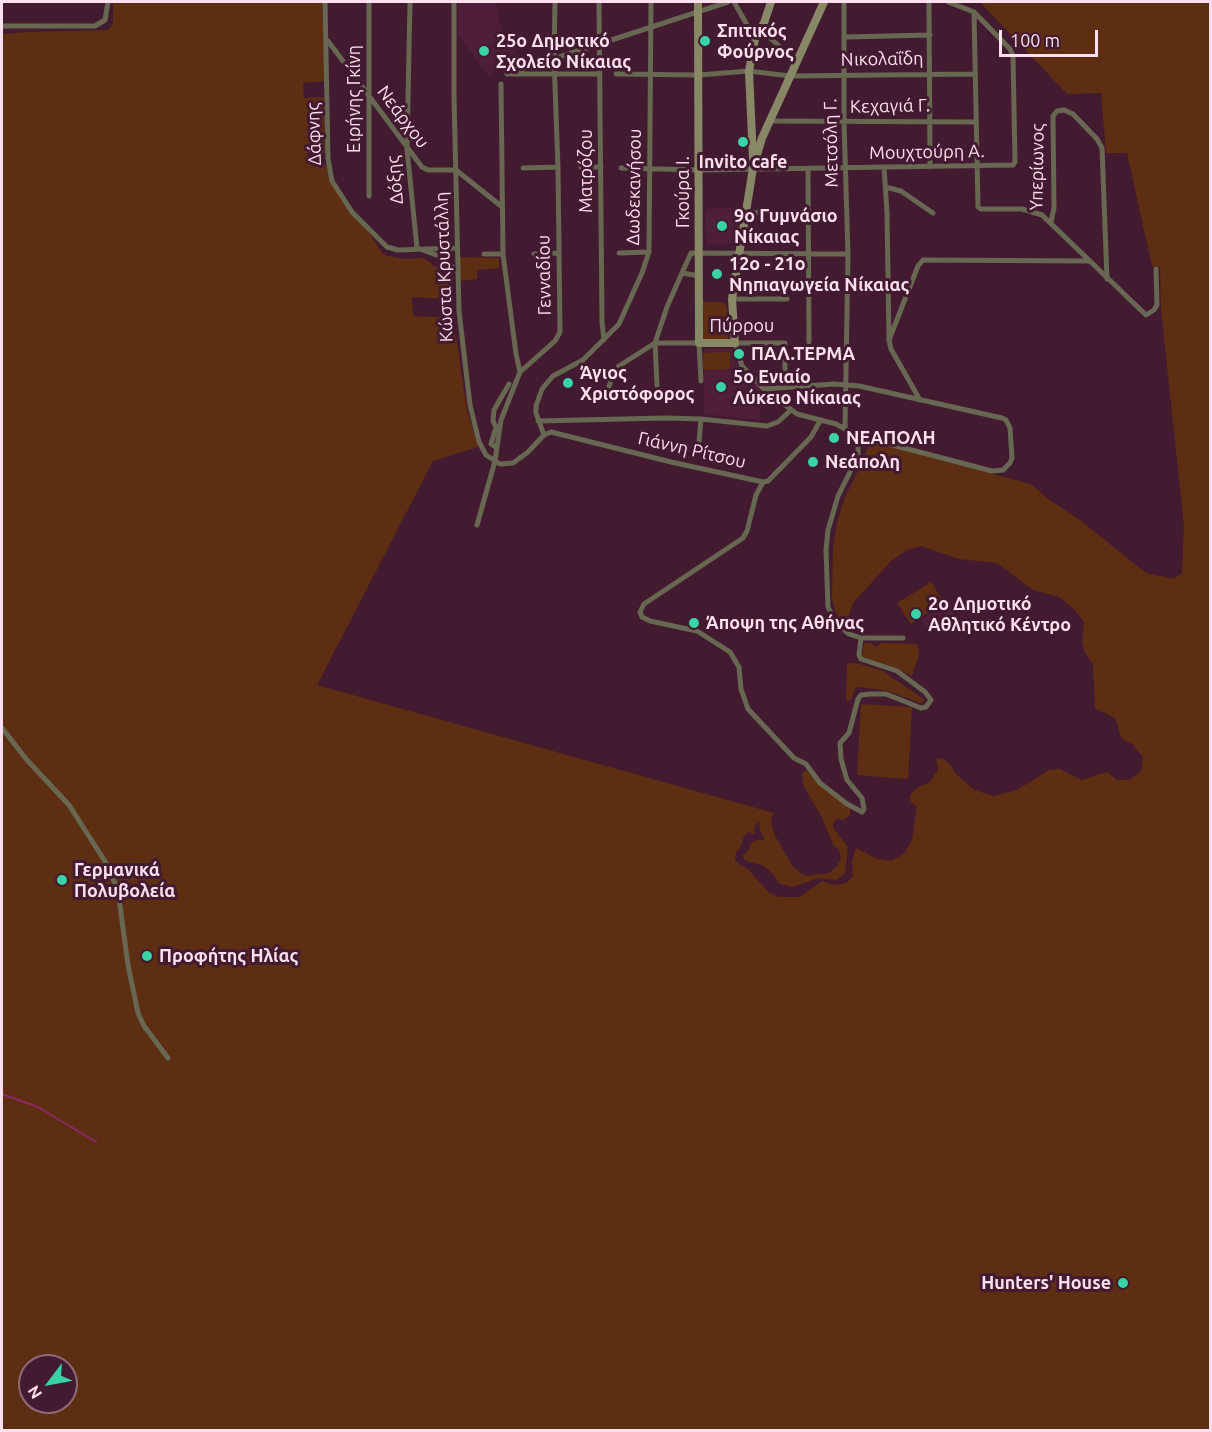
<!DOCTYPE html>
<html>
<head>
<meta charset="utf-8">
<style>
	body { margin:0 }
	#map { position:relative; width:1212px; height:1432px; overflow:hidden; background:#431b31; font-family:Ubuntu,sans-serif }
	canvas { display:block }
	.frame { position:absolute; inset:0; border:3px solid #fce0ed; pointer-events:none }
	.north { position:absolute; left:18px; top:1354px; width:60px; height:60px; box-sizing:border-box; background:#431b31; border:2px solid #8d6a7c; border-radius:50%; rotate:238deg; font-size:16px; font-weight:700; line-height:24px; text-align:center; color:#fce0ed }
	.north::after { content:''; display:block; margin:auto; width:21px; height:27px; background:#39d4a5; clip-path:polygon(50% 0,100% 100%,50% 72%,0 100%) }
	.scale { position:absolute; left:999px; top:30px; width:99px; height:27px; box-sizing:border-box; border:3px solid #fce0ed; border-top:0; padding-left:8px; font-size:18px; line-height:21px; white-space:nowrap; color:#fce0ed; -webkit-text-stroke:4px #431b31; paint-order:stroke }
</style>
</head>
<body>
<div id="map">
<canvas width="1212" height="1432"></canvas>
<div class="frame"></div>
<div class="north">N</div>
<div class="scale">100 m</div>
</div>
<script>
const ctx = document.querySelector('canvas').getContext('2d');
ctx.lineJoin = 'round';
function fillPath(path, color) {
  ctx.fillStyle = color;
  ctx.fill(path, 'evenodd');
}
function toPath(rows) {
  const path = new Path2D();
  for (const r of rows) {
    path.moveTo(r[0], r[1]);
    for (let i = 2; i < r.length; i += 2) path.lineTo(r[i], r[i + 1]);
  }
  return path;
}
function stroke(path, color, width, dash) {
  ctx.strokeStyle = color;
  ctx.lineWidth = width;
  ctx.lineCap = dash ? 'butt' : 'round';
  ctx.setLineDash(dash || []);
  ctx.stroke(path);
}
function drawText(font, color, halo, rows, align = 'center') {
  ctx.font = font + ' Ubuntu,sans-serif';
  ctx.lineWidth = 6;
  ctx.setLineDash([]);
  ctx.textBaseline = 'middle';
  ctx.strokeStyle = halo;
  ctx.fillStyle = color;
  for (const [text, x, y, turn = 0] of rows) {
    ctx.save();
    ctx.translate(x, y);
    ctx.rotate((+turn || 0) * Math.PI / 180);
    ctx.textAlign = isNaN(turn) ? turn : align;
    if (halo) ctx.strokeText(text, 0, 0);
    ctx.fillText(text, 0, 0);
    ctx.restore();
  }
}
const built = toPath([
	[458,2,496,2,499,22,517,57,504,68,488,75,458,35],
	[742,207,735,243,706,244,705,209],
	[705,349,733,349,740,369,762,388,760,420,704,414],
	[948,602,956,617,929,634,921,620]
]);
const green = toPath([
	[113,2,322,2,325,81,303,83,304,98,324,97,325,153,308,153,308,163,326,164,330,180,363,223,382,253,387,256,406,259,422,258,430,262,434,267,440,267,449,274,451,278,452,299,412,297,413,316,453,318,467,410,478,447,433,461,317,685,774,813,771,820,774,834,793,867,805,876,829,873,837,866,841,859,839,850,833,845,822,817,803,785,802,774,804,771,807,770,850,807,850,815,844,820,837,819,833,823,833,828,848,847,845,873,837,880,819,878,793,887,778,883,774,875,764,866,744,860,743,855,747,853,751,843,756,840,765,840,760,830,759,820,754,827,755,835,749,832,744,836,741,846,736,853,735,860,740,865,748,869,769,893,779,897,800,897,822,881,833,885,846,883,853,876,852,862,856,848,877,859,891,861,904,854,912,840,917,807,911,802,910,795,917,788,930,782,938,770,936,759,942,758,950,764,957,775,974,790,994,796,1017,790,1049,770,1060,769,1082,780,1107,772,1117,780,1129,780,1141,771,1143,757,1132,744,1122,739,1115,718,1095,708,1093,665,1084,651,1082,642,1084,622,1073,608,1059,597,1033,590,997,563,959,559,921,546,907,550,891,561,853,603,848,617,852,627,842,622,835,611,832,597,833,548,837,523,845,497,865,457,868,443,872,442,1031,484,1048,499,1081,521,1146,573,1174,579,1182,573,1184,526,1161,309,1160,267,1152,266,1127,153,1106,153,1101,93,1067,94,980,2,1210,2,1210,1430,2,1430,2,34,27,32,107,30,112,26,113,22],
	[30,1366,66,1366,66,1402,30,1402],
	[459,257,499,258,499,268,477,270,477,279,460,281],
	[702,302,722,302,727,306,728,343,702,341],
	[730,352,730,369,703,370,703,353],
	[931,582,944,602,911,624,897,603],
	[864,643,871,643,875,647,882,643,917,644,919,654,912,676,895,668,862,657],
	[847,663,860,664,883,671,925,700,921,703,888,691,861,687,855,688,851,700,846,701],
	[861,704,912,707,908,779,857,775]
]);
const stream = toPath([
	[2,1094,38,1107,96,1142]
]);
const street = toPath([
	[325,2,328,159,332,181,352,212,387,247,398,250,456,248],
	[369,2,369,196],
	[410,2,407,149,417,248,442,257,457,271],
	[454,2,454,96,459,311,470,405,479,442,486,455,500,464,513,463,528,452,544,435,551,432,671,462,763,482,768,481,811,437,820,421],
	[599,2,602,322,604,340],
	[734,2,755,39],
	[844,2,844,122,848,254,845,428],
	[929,2,930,167],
	[974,12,978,207,981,209,1022,209,1042,215,1146,315,1154,310,1157,305,1156,269],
	[2,26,95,26,105,20,108,2],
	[761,30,797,62],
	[845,37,930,35],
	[328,41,422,167,428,170,456,170,501,206],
	[507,74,728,2],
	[511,74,600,74],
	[616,74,699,75,749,71,790,76,974,74],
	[501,84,503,254,516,354,520,372],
	[770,121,975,122],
	[581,167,601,167],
	[884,167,887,213,889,340,891,349,920,400],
	[523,168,558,167],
	[621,168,699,170,1013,165,1015,162,1013,56,1010,49,974,12,948,2],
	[808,168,809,342],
	[885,187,901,191,933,213],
	[745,213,808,212],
	[1051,222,1054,208,1053,116,1057,111,1064,110,1073,114,1097,139,1102,148,1107,279],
	[619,253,649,252],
	[484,254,503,254],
	[534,254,559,253],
	[682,273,691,253,848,254],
	[732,299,787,299],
	[889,340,918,266,923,260,1089,261],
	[657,386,655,343,667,307,682,273,700,276],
	[608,389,614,372,619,366,655,343,699,343,701,381],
	[764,389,834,384,859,386,1002,418,1006,420,1010,428,1012,458,1010,463,1003,470,992,471,858,436,836,424,797,414,764,389,742,366,735,343,785,343,785,387],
	[538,421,666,418,701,419,767,426,778,422,791,410],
	[544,435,536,413,536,406,542,389,553,376,583,360,619,324,642,273,649,252,651,2],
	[858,436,858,456,838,496,828,530,826,550,828,607,836,623,849,634,861,638,903,638],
	[699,442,701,419],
	[497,448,491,444,496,427,493,421,494,410,509,384],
	[763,482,756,495,747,531,743,538,644,604,640,612,642,617,650,621,697,631,730,652,739,667,741,689,748,709,794,758,806,764,820,783,847,804,862,812,864,809,862,798,847,780,841,759,840,743,849,733,858,699,861,695,870,694,886,694,921,708,926,707,931,700,925,692,897,671,861,659,859,655,861,638],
	[477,525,495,461,501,420,520,372,555,341,560,332,558,167,554,59,555,2],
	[2,728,27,760,69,805,108,866,118,891,128,965,138,1013,144,1026,168,1058]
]);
const secondary = toPath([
	[698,2,699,343,735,343,732,299,753,168,762,138,824,2],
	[753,159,749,71,755,39,764,23,771,2]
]);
const markers = [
	[705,41,6,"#39d4a5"],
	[484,51,6,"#39d4a5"],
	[743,142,6,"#39d4a5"],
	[722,226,6,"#39d4a5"],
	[717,274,6,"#39d4a5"],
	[739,354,6,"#39d4a5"],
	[568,383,6,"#39d4a5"],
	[721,387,6,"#39d4a5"],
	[834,438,6,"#39d4a5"],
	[813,462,6,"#39d4a5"],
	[916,614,6,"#39d4a5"],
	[694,623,6,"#39d4a5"],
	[62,880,6,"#39d4a5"],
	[147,956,6,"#39d4a5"],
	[1123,1283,6,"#39d4a5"]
];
const poiNames = [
	["Σπιτικός",717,31],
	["Φούρνος",717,52],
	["25o Δημοτικό",496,41],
	["Σχολείο Νίκαιας",496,62],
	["Invito cafe",743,162,"center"],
	["9ο Γυμνάσιο",734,216],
	["Νίκαιας",734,237],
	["12ο - 21ο",729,264],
	["Νηπιαγωγεία Νίκαιας",729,285],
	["ΠΑΛ.ΤΕΡΜΑ",751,354],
	["Άγιος",580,373],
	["Χριστόφορος",580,394],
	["5ο Ενιαίο",733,377],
	["Λύκειο Νίκαιας",733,398],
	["ΝΕΑΠΟΛΗ",846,438],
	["Νεάπολη",825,462],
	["2o Δημοτικό",928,604],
	["Αθλητικό Κέντρο",928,625],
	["Άποψη της Αθήνας",706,623],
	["Γερμανικά",74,870],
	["Πολυβολεία",74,891],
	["Προφήτης Ηλίας",159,956],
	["Hunters' House",1111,1283,"right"]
];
const streetNames = [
	["Νικολαΐδη",882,59,-1],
	["Ειρήνης Γκίνη",354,99,-90],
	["Κεχαγιά Γ.",890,106,-1],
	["Νεάρχου",403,117,53],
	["Δάφνης",314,134,-92],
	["Μετσόλη Γ.",831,143,-91],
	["Μουχτούρη Α.",927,152,-1],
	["Υπερίωνος",1037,167,-89],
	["Ματρόζου",586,171,-90],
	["Δόξης",395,180,-95],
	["Δωδεκανήσου",634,187,-89],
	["Γκούρα Ι.",683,192,-90],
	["Κώστα Κρυστάλλη",444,267,-92],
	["Γενναδίου",544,275,-91],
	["Πύρρου",742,326],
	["Γιάννη Ρίτσου",692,450,13]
];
fillPath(built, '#4f1f3a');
fillPath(green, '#5e2e12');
stroke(stream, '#8c2964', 2);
stroke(street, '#676752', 5);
stroke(secondary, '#888867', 8);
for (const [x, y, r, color] of markers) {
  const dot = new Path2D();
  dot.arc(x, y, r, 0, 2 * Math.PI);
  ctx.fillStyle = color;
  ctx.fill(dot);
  stroke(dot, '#431b31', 2);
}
drawText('bold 18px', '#fce0ed', '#431b31', poiNames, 'left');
drawText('18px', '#fce0ed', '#431b31', streetNames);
</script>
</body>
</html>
